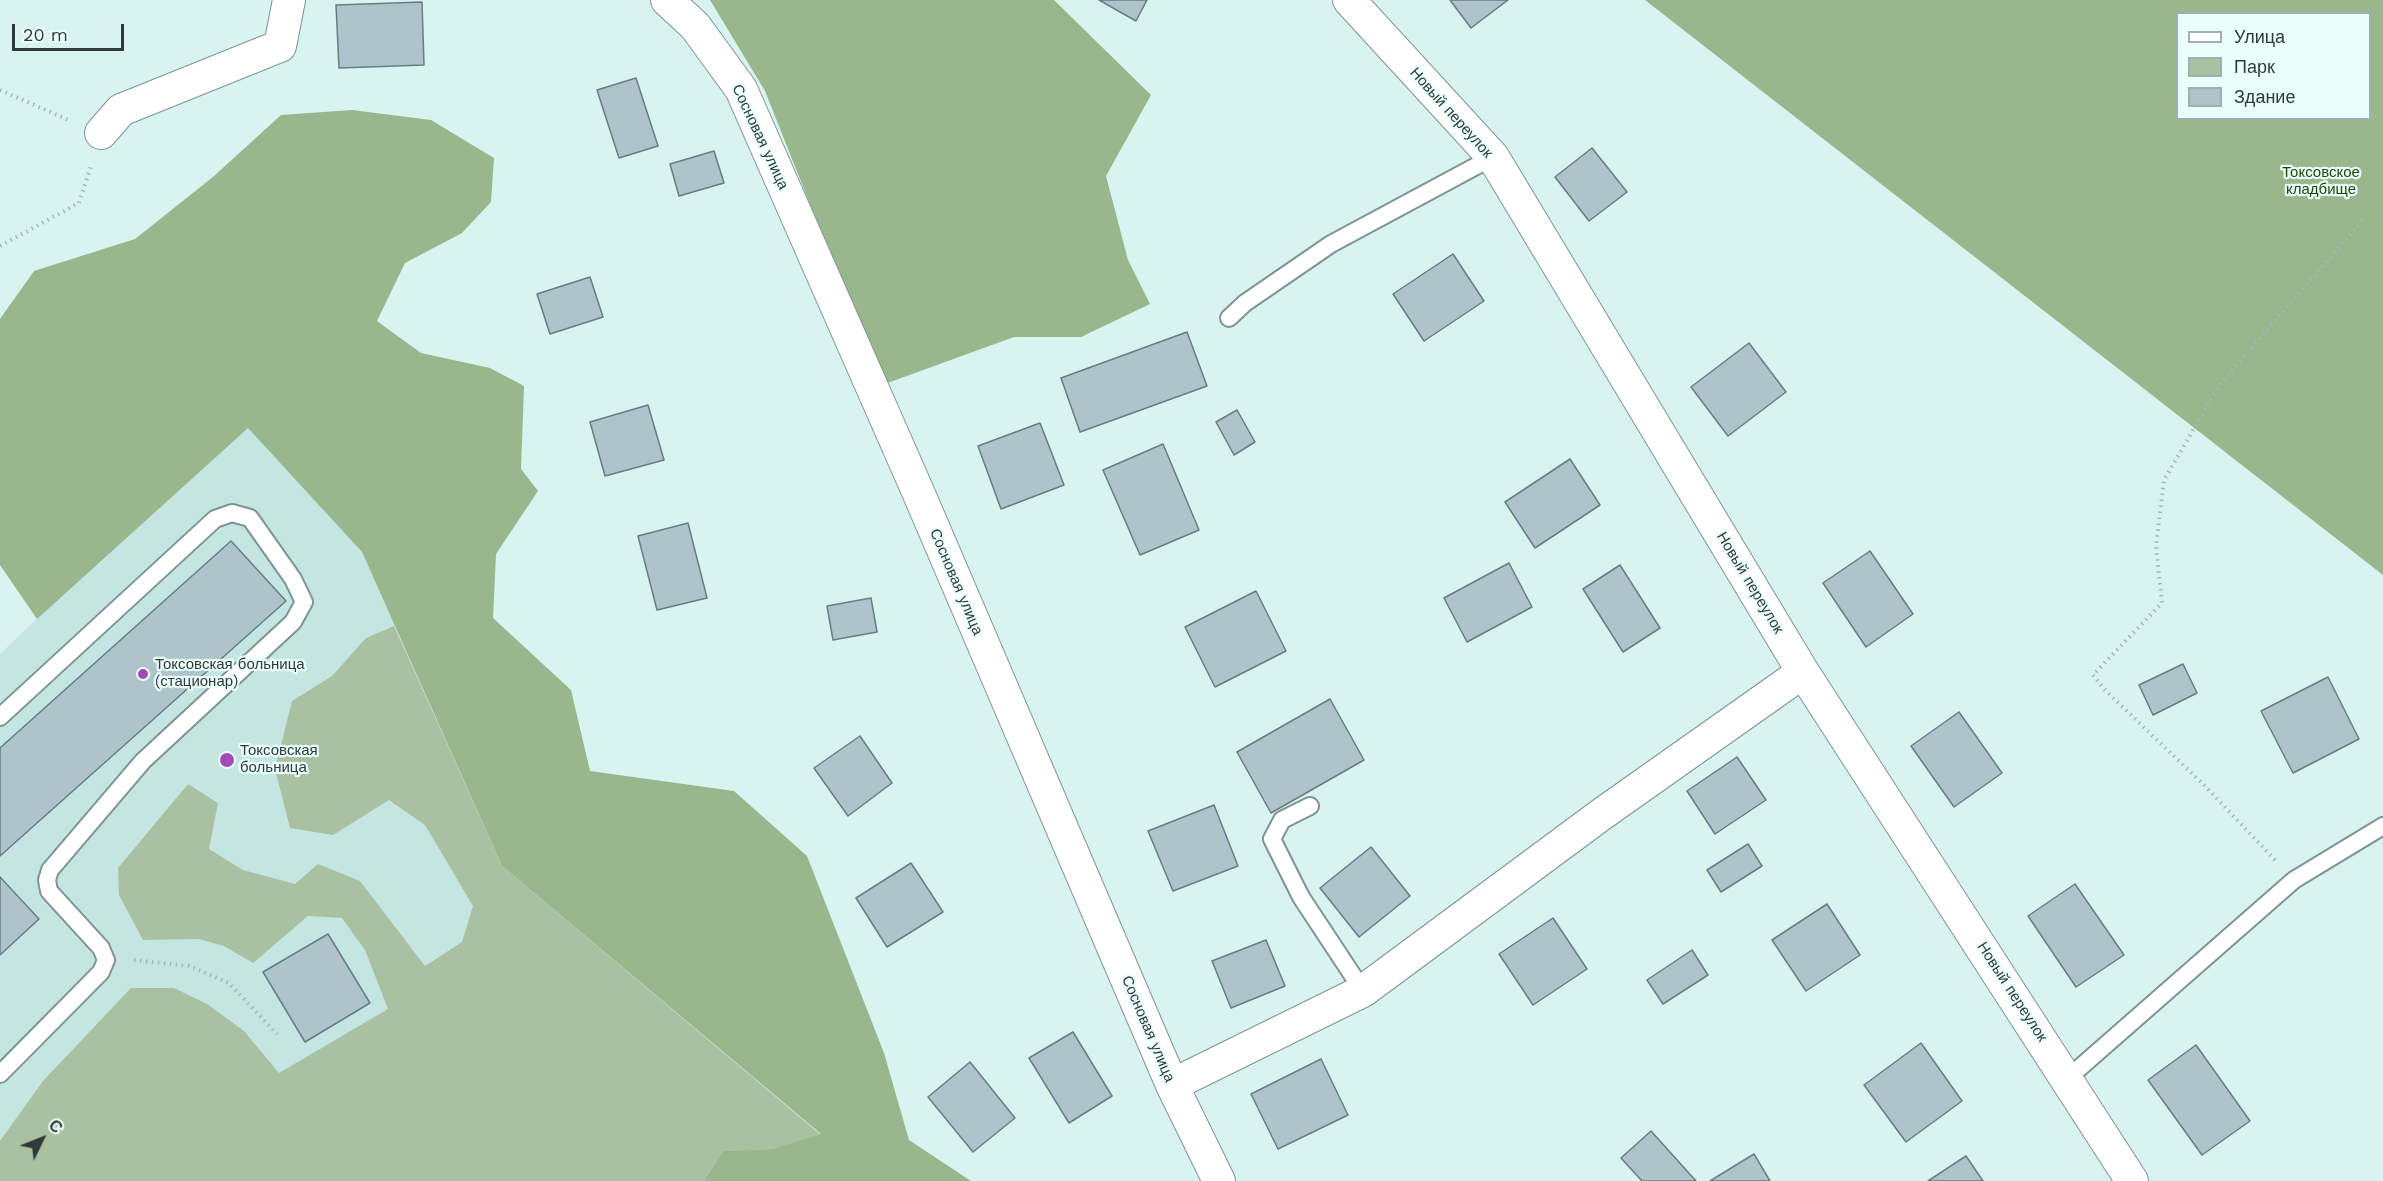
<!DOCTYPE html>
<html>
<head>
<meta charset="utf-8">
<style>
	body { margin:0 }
	#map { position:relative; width:2383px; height:1181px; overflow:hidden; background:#d9f3f0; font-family:"Work Sans",sans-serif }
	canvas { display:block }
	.legend { position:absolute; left:2176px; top:12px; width:195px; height:108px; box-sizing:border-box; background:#eafffc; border:2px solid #a0b0ae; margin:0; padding:8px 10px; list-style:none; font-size:18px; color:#303a39 }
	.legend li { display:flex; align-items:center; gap:12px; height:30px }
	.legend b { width:30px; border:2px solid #a0b0ae }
	.north { position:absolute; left:12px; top:1109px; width:60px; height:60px; -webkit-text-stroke:4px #eafffc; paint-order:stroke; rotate:47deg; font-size:16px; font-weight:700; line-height:24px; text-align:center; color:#303a39 }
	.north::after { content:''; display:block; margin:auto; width:21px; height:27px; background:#303a39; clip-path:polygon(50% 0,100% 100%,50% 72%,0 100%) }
	.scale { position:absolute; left:12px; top:24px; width:112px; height:27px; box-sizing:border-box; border:3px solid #303a39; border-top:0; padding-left:8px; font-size:18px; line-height:21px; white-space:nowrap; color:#303a39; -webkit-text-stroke:4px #eafffc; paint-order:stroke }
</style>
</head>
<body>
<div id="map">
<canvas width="2383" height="1181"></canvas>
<ul class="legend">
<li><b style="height:8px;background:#fff"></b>Улица</li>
<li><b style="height:16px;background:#aac1a1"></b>Парк</li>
<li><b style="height:16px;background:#adc4cb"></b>Здание</li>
</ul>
<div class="north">С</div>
<div class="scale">20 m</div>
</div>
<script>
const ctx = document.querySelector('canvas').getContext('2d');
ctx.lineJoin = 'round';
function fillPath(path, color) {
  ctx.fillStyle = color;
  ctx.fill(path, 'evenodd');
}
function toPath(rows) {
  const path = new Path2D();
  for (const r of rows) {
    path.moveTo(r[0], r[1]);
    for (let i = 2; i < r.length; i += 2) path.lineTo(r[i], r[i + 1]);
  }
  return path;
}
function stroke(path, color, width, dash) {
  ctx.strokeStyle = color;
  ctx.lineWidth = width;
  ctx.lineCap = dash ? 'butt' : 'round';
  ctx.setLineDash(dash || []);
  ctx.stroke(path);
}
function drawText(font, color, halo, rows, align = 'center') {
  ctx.font = font + ' "Work Sans",sans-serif';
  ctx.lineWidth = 4.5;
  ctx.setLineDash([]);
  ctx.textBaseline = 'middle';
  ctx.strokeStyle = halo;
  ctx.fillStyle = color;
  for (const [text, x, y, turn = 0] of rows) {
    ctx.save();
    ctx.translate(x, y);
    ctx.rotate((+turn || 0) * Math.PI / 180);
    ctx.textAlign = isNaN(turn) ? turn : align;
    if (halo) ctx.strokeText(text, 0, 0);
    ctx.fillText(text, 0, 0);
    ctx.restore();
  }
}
const built = toPath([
	[248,427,362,552,502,866,876,1181,0,1181,0,654,88,570]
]);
const green = toPath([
	[394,626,502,866,821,1135,772,1149,723,1151,704,1181,0,1181,0,1141,43,1081,131,988,174,988,207,1004,244,1031,279,1073,388,1009,365,950,342,918,308,916,253,963,224,946,199,939,143,940,119,895,118,868,188,784,218,803,209,849,243,870,295,884,318,864,360,881,425,966,462,942,473,906,425,825,389,800,333,835,290,828,275,769,292,701,332,676,366,638]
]);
const forest = toPath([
	[710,0,1054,0,1151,95,1106,176,1128,260,1150,304,1081,337,1014,337,882,385,765,91],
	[1645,0,2383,0,2383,575],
	[2178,14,2370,14,2370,118,2178,118],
	[352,110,431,120,494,158,491,202,462,233,405,263,377,321,421,353,490,368,524,386,521,469,538,491,496,554,493,618,571,690,590,771,734,791,807,856,884,1053,909,1140,971,1181,704,1181,723,1151,772,1149,821,1134,502,866,362,552,248,428,37,619,0,565,0,319,34,271,135,239,213,177,281,115]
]);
const building = toPath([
	[1099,0,1147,0,1136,21,1099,0],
	[1450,0,1508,0,1471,28,1450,0],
	[422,2,424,65,339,68,336,5,422,2],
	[636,78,658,146,619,158,597,90,636,78],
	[1592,148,1627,192,1589,221,1555,177,1592,148],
	[714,151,724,183,679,196,670,164,714,151],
	[1453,254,1484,301,1424,341,1393,294,1453,254],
	[590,277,603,317,550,334,537,294,590,277],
	[1187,332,1207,386,1080,432,1061,378,1187,332],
	[1749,343,1786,392,1728,436,1691,387,1749,343],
	[648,405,664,460,605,476,590,422,648,405],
	[1237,410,1255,442,1234,455,1216,422,1237,410],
	[1040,423,1064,485,1001,509,978,446,1040,423],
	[1163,444,1199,530,1140,555,1103,470,1163,444],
	[1570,459,1600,505,1535,548,1505,502,1570,459],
	[688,523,707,598,657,610,638,536,688,523],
	[231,541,286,601,0,856,0,748,231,541],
	[1870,551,1913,614,1866,647,1823,583,1870,551],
	[1509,563,1532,607,1467,642,1444,598,1509,563],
	[1620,565,1660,628,1623,652,1583,589,1620,565],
	[1256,591,1286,651,1215,687,1185,627,1256,591],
	[871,598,877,632,833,640,827,606,871,598],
	[2183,664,2197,693,2153,715,2139,685,2183,664],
	[2328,677,2359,739,2293,773,2261,711,2328,677],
	[1330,699,1364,760,1271,813,1237,752,1330,699],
	[1959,712,2002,773,1954,807,1911,746,1959,712],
	[860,736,892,783,848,816,814,768,860,736],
	[1737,757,1766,800,1715,834,1687,791,1737,757],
	[1214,805,1238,866,1173,891,1148,831,1214,805],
	[1748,844,1762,866,1721,892,1707,870,1748,844],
	[1371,847,1410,896,1359,937,1320,888,1371,847],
	[911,863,943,912,887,947,856,898,911,863],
	[0,877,39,919,0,955,0,877],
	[2075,884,2124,955,2076,987,2028,916,2075,884],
	[1827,904,1860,955,1806,991,1772,940,1827,904],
	[1553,918,1587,969,1533,1005,1499,954,1553,918],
	[328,934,370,1003,305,1042,263,972,328,934],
	[1266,940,1285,986,1231,1008,1212,961,1266,940],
	[1692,950,1708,975,1663,1004,1647,980,1692,950],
	[1073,1032,1112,1096,1069,1123,1029,1058,1073,1032],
	[1921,1043,1962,1101,1906,1142,1864,1085,1921,1043],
	[2196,1045,2250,1121,2202,1155,2148,1080,2196,1045],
	[1321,1059,1348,1115,1278,1149,1251,1094,1321,1059],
	[970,1062,1015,1118,973,1152,928,1097,970,1062],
	[1651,1131,1696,1181,1642,1181,1621,1158,1651,1131],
	[1754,1154,1770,1181,1710,1181,1754,1154],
	[1966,1156,1983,1181,1928,1181,1966,1156]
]);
const path = toPath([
	[0,90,71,121],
	[0,246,79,203,91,166],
	[2275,860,2204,785,2104,689,2093,675,2162,603,2156,546,2164,480,2220,384,2363,220],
	[134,960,189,966,229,983,277,1034]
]);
const lane = toPath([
	[1229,318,1245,303,1331,244,1493,157],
	[0,717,215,519,232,513,250,518,293,579,304,602,293,622,143,761,50,870,47,880,49,891,101,948,106,960,101,972,0,1074],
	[1310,806,1282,820,1272,839,1301,897,1363,991],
	[2068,1078,2294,880,2383,826]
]);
const street = toPath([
	[667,0,695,26,741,89,919,494,1172,1085,1219,1181],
	[1349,0,1493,157,1803,672,2132,1181],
	[101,133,121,110,280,46,289,0],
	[1172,1085,1363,991,1602,814,1803,672]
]);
const markers = [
	[143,674,6,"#a34bb7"],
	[227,760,8,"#a34bb7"]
];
const streetNames = [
	["Новый переулок",1451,113,48],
	["Сосновая улица",760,137,65],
	["Сосновая улица",956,582,67],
	["Новый переулок",1750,583,59],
	["Новый переулок",2012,992,57],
	["Сосновая улица",1148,1029,67]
];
const parkNames = [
	["Токсовское",2321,173],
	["кладбище",2321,190]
];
const poiNames = [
	["Токсовская больница",155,665],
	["(стационар)",155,682],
	["Токсовская",240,751],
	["больница",240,768]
];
fillPath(built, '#c4e6e3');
fillPath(green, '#aac1a1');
fillPath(forest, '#98b78c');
fillPath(building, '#adc4cb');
stroke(building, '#677d82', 1.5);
stroke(lane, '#7e9593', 20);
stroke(street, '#7e9593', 34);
stroke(path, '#a4b9b7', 4, [1.5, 4.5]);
stroke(lane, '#fff', 16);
stroke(street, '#fff', 32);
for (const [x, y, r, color] of markers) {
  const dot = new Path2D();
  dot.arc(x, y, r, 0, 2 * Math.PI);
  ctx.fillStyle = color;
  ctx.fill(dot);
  stroke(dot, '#eafffc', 2);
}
drawText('15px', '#303a39', '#eafffc', streetNames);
drawText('15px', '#204708', '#eafffc', parkNames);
drawText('15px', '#303a39', '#eafffc', poiNames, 'left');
</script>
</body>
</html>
